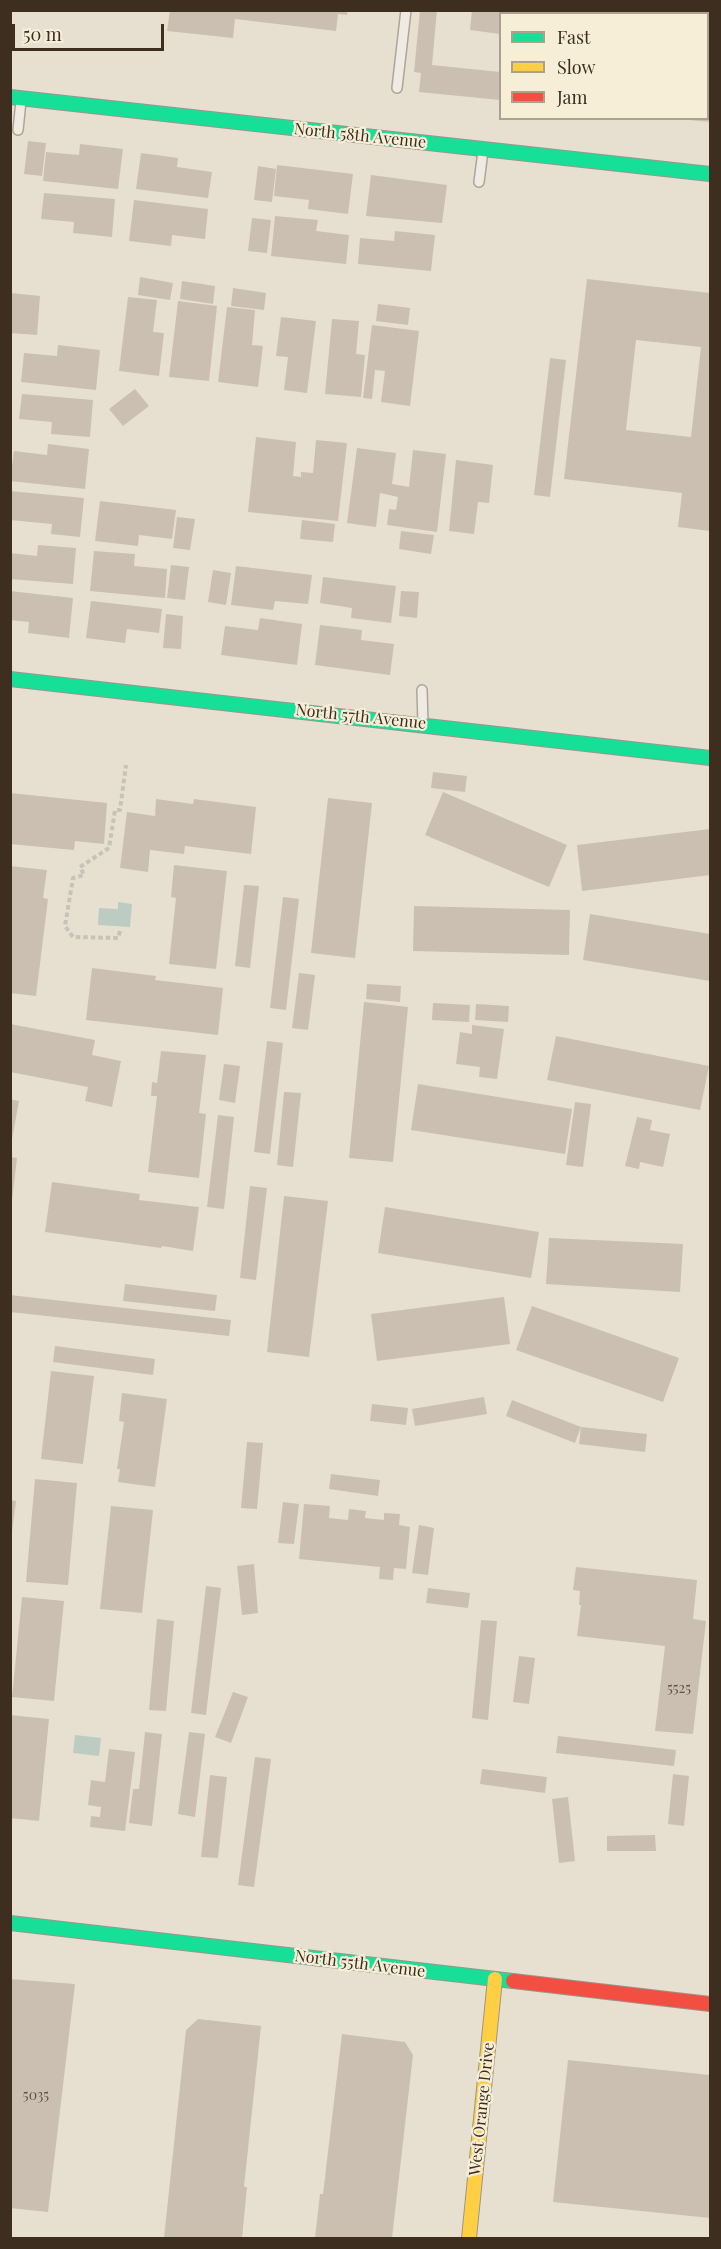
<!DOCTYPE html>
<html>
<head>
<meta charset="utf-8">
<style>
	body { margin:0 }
	#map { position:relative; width:721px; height:2249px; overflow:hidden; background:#e7e0d1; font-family:"Playfair Display",serif }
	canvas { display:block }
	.frame { position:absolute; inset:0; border:12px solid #3d2e20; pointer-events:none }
	.legend { position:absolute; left:499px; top:12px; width:210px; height:108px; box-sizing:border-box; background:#f7eed8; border:2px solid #ada18e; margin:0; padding:8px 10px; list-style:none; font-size:18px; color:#3d2e20 }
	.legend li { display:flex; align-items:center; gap:12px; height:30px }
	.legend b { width:30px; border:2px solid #ada18e }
	.scale { position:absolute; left:12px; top:24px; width:152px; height:27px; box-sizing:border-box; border:3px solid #3d2e20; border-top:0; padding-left:8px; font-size:18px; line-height:21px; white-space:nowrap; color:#3d2e20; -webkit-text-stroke:4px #f7eed8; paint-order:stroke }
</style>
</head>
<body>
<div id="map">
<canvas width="721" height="2249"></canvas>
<div class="frame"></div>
<ul class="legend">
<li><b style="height:8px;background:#16e098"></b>Fast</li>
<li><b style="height:8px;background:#ffcf43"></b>Slow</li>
<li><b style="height:8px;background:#f24e42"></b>Jam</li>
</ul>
<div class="scale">50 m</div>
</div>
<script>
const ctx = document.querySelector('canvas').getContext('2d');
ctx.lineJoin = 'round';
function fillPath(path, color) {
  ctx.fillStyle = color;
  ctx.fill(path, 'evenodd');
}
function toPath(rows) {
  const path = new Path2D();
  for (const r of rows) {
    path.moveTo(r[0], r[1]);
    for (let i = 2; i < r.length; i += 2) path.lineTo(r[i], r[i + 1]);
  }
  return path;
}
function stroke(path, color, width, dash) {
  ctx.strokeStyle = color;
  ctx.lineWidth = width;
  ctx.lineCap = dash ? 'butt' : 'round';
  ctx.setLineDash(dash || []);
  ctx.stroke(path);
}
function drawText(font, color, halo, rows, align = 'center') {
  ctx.font = font + ' "Playfair Display",serif';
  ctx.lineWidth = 4.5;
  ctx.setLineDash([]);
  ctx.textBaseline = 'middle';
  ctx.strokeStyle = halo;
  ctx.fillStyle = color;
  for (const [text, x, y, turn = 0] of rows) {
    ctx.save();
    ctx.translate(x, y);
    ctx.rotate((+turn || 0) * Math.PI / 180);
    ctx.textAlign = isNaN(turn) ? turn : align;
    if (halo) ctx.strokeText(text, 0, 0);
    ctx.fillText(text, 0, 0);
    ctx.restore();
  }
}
const water = toPath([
	[118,902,132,904,130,927,98,925,99,908,118,909],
	[75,1735,101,1738,99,1756,73,1753]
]);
const building = toPath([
	[170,10,348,10,347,15,338,14,336,31,235,19,233,38,167,31],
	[420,10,437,10,432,65,500,72,500,100,419,92,421,73,414,72],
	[472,10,519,10,518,14,500,14,500,34,470,30],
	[543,10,590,10,590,14,543,14],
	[613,10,661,10,661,14,613,14],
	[708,94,710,94,710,122,689,120,708,118],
	[28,141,46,143,42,176,24,174],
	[80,144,123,149,118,189,43,181,46,152,79,155],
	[141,153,178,158,177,167,212,172,208,198,136,189],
	[277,165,353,174,348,214,308,209,309,200,274,196],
	[258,166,276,169,272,202,254,200],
	[371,175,447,185,442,223,366,216],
	[44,193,115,199,112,237,73,233,74,222,41,219],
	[134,200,208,209,205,239,172,235,171,246,129,241],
	[275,216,318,220,316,231,349,235,346,264,271,256],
	[252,218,271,220,267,253,248,251],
	[395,231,435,235,431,271,358,264,360,238,394,241],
	[140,277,173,283,170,300,138,295],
	[587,279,710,293,710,531,678,527,682,493,564,479],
	[636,340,701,347,691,437,626,430],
	[182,281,215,286,213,304,180,299],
	[233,288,266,293,264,310,231,306],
	[11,293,40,296,37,335,10,333],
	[128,297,157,300,153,332,164,333,159,376,119,371],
	[178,301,217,306,209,381,169,377],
	[378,304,410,308,408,325,376,321],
	[227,307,255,310,252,345,263,346,258,387,218,382],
	[281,317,316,321,307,393,284,390,288,357,276,356],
	[332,319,359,321,356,354,365,355,361,397,325,394],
	[372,325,419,331,410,406,381,402,385,371,375,370,372,399,363,398],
	[58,345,100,350,96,390,21,382,24,353,57,356],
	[550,358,566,360,550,497,534,495],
	[135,389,149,406,123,426,109,409],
	[22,394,93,400,90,437,51,434,52,422,19,419],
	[256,437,296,442,293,476,301,477,301,472,313,473,316,440,347,443,338,521,248,512],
	[48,444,89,449,85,489,10,481,14,451,47,455],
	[357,448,396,453,392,484,409,487,413,450,446,454,437,532,387,525,389,509,396,510,398,497,380,493,376,527,347,523],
	[456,460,493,465,489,503,478,502,474,534,449,531],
	[10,491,84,498,80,537,51,534,52,524,10,520],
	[100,501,176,510,172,539,139,535,138,546,95,541],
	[177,517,195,519,190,550,173,548],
	[302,520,335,524,333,542,300,539],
	[401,531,434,535,431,554,399,549],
	[38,545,76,548,73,584,10,579,10,553,37,556],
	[94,551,135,554,134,566,167,569,165,598,90,591],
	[171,565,189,567,185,600,167,598],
	[236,566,312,575,308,604,275,601,273,610,231,605],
	[213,570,231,573,226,605,208,602],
	[323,577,396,586,391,623,351,618,352,608,320,603],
	[10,591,73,598,69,638,28,633,29,622,10,620],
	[401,591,419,592,417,618,399,616],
	[91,601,162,609,159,633,127,629,125,643,86,638],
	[166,614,183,616,181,649,163,648],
	[260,618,302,624,297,665,221,655,225,626,258,630],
	[320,625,362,630,361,640,394,644,390,675,315,665],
	[433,772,467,776,465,792,431,788],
	[443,792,567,845,549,887,425,835],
	[10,793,107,803,104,844,75,841,74,850,10,844],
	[328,798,372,803,355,958,311,953],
	[156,799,193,804,194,799,256,807,251,854,185,846,184,854,150,850,148,872,120,868,127,812,155,816],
	[710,829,710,875,582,891,577,845],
	[174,865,227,871,216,969,169,964,176,898,171,897],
	[10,866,47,870,43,898,48,899,36,996,10,993],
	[244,885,259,886,250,968,235,966],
	[283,897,299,899,286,1010,270,1008],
	[414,906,570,910,569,955,413,951],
	[590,914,710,934,710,981,583,960],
	[92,968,156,976,155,980,223,988,218,1035,86,1020],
	[299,973,315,975,308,1030,292,1028],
	[367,984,401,986,400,1002,366,999],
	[364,1002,408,1007,393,1162,349,1158],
	[433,1003,470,1005,469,1022,432,1020],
	[476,1004,509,1006,508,1022,475,1020],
	[10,1024,95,1040,92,1055,121,1061,112,1107,85,1101,88,1087,10,1072],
	[472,1025,504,1029,497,1079,479,1077,480,1067,456,1064,460,1032,472,1034],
	[556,1036,709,1066,700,1110,547,1080],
	[267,1041,283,1043,270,1154,254,1152],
	[161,1051,206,1055,199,1113,206,1114,199,1178,148,1172,157,1096,151,1096,152,1082,157,1083],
	[224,1064,240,1066,235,1103,219,1100],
	[418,1084,572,1109,565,1154,411,1130],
	[284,1092,301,1093,293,1167,277,1165],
	[10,1099,19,1101,12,1139,10,1139],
	[575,1102,591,1104,583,1167,566,1165],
	[218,1115,234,1117,224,1209,207,1207],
	[637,1117,652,1120,650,1130,670,1134,663,1167,640,1162,639,1169,625,1166],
	[10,1157,17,1158,12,1200,10,1199],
	[52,1182,140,1194,139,1200,199,1207,193,1251,162,1246,161,1248,45,1232],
	[250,1186,267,1188,256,1280,240,1278],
	[284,1196,328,1201,309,1357,267,1352],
	[385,1207,539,1232,531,1278,378,1253],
	[549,1238,683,1244,680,1292,546,1284],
	[125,1284,217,1295,215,1311,123,1301],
	[10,1295,231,1320,229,1336,10,1312],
	[504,1297,510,1344,377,1361,371,1314],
	[532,1306,679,1358,663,1402,516,1350],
	[55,1346,155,1359,153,1375,53,1362],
	[51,1371,94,1376,83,1464,41,1459],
	[122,1393,167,1399,155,1487,118,1482,120,1469,117,1469,124,1422,119,1421],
	[484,1397,487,1414,415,1426,412,1409],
	[512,1400,581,1427,575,1443,506,1416],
	[372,1404,408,1408,406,1425,370,1421],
	[581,1427,647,1434,645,1452,579,1444],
	[247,1442,263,1443,257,1509,241,1508],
	[331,1474,380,1480,378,1496,329,1489],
	[35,1479,77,1483,68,1585,26,1582],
	[10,1500,16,1501,12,1531,10,1531],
	[283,1502,299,1504,294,1544,278,1543],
	[304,1504,330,1506,329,1518,348,1520,349,1509,366,1511,365,1518,384,1520,384,1513,400,1514,399,1525,410,1527,406,1569,394,1568,393,1580,379,1579,380,1567,299,1559],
	[111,1506,153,1510,142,1613,100,1609],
	[419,1525,434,1528,428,1575,412,1573],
	[254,1564,258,1613,242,1615,237,1566],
	[576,1567,697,1580,693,1619,706,1621,693,1734,655,1731,665,1646,577,1636,581,1605,579,1605,580,1591,573,1590],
	[206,1586,221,1588,206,1715,191,1713],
	[428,1588,470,1593,468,1608,426,1603],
	[22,1597,64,1601,54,1701,12,1697],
	[157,1619,174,1621,166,1711,149,1710],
	[481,1620,497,1621,488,1720,472,1718],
	[519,1656,535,1658,529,1704,513,1702],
	[233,1692,248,1697,231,1743,215,1737],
	[10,1715,49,1719,39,1821,10,1818],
	[145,1732,162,1734,152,1826,129,1823,133,1789,139,1789],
	[189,1732,205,1734,195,1817,178,1814],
	[558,1736,676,1750,674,1766,556,1753],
	[109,1749,135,1752,125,1831,90,1827,91,1816,100,1817,101,1807,88,1805,91,1780,105,1782],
	[255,1757,271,1759,254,1887,238,1885],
	[482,1769,547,1777,545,1793,480,1784],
	[673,1774,689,1776,684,1826,668,1824],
	[210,1775,227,1777,218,1858,201,1857],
	[568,1797,575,1861,559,1863,552,1799],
	[655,1835,656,1851,607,1851,607,1836],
	[10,1979,75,1984,48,2212,10,2208],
	[198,2019,261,2026,244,2187,247,2187,242,2238,164,2238,186,2030],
	[342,2034,405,2042,413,2055,392,2238,315,2238,320,2194,323,2194],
	[568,2060,710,2075,710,2218,553,2202]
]);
const path = toPath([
	[120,931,118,938,73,937,65,926,73,878,84,875,80,867,109,848,115,810,120,810,126,765]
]);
const lane = toPath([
	[397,88,406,10],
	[18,130,21,101],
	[479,182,483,151],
	[422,690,423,724]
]);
const fast = toPath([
	[10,97,710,174],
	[10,679,710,758],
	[10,1923,513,1981]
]);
const slow = toPath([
	[469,2238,495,1979]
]);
const jam = toPath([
	[513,1981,710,2004]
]);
const numberNames = [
	["5525",679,1689],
	["5035",36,2096]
];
const streetNames = [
	["North 58th Avenue",360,136,6],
	["North 57th Avenue",361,717,6],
	["North 55th Avenue",360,1964,7],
	["West Orange Drive",482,2109,-84]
];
fillPath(water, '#bcccc2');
fillPath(building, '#cbbfb2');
stroke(lane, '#ada599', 12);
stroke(fast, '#9c958a', 16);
stroke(slow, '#9c958a', 16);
stroke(jam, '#9c958a', 16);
stroke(path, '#c8c2b9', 4, [4.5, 3]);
stroke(lane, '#efebe3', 9);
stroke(fast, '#16e098', 14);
stroke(slow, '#ffcf43', 14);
stroke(jam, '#f24e42', 14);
drawText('14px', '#605244', null, numberNames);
drawText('16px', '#3d2e20', '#f7eed8', streetNames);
</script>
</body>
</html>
